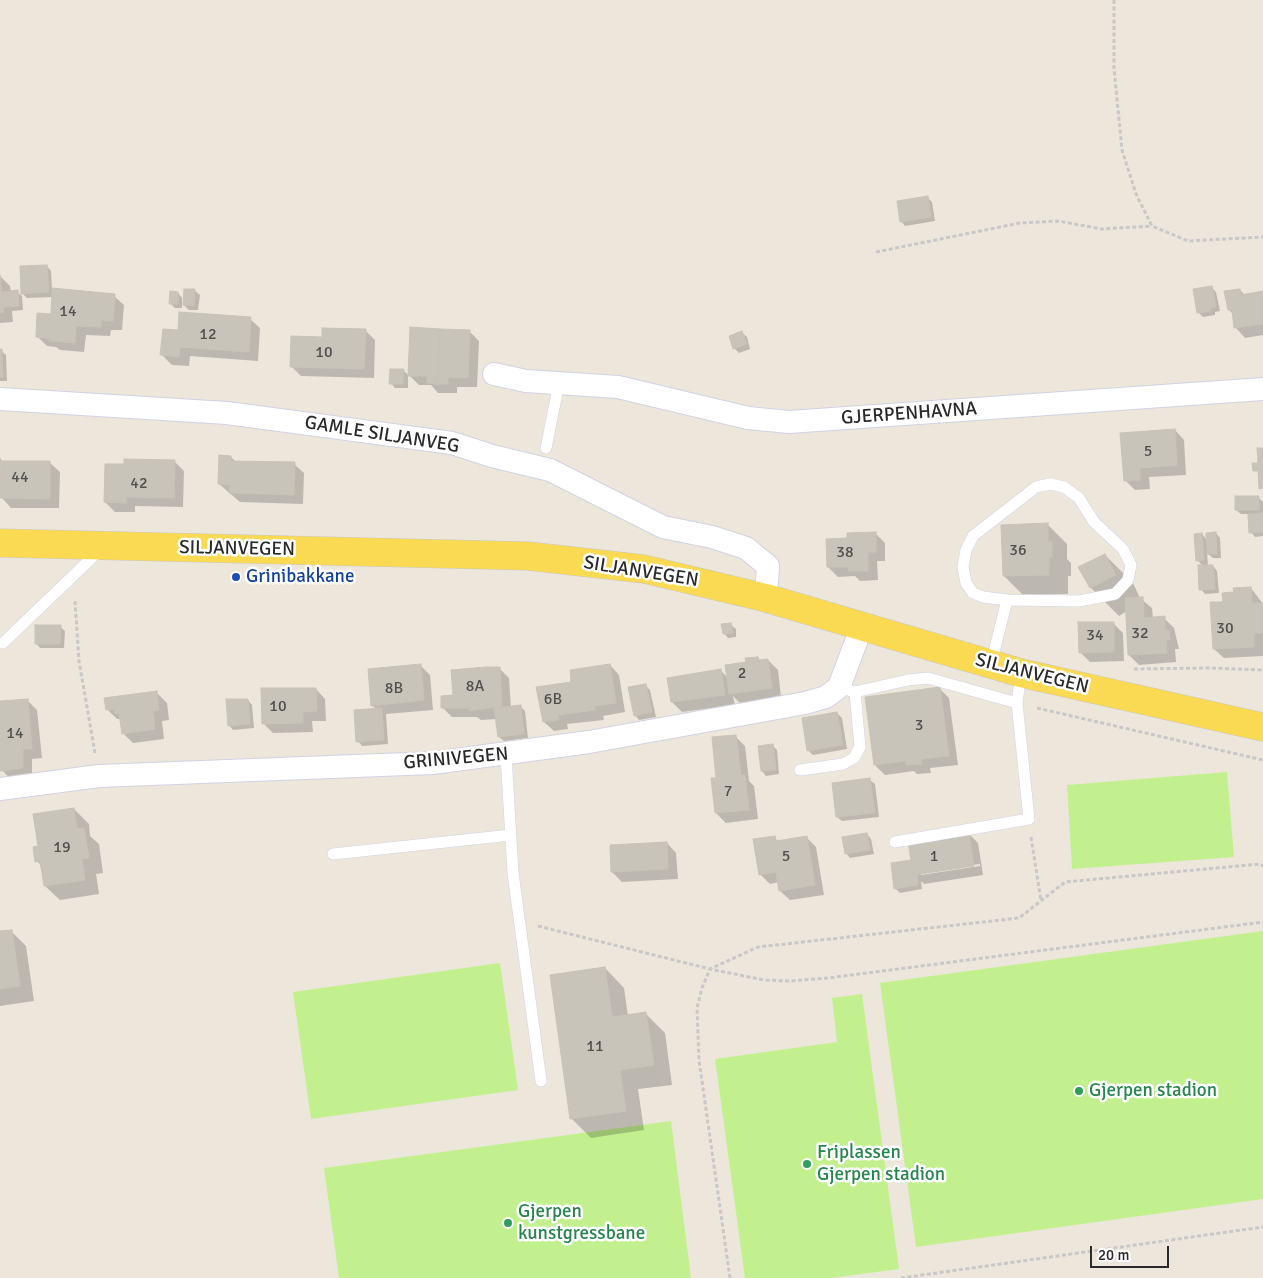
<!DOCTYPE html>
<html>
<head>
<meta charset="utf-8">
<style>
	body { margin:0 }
	#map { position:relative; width:1263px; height:1278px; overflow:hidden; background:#ede6db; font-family:Signika,sans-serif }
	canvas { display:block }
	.scale { position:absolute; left:1090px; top:1246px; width:79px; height:22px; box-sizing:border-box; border:2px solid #2a2a2a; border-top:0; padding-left:6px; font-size:15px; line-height:18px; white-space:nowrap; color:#2a2a2a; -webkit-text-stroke:4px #fff; paint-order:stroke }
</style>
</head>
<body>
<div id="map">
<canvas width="1263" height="1278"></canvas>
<div class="scale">20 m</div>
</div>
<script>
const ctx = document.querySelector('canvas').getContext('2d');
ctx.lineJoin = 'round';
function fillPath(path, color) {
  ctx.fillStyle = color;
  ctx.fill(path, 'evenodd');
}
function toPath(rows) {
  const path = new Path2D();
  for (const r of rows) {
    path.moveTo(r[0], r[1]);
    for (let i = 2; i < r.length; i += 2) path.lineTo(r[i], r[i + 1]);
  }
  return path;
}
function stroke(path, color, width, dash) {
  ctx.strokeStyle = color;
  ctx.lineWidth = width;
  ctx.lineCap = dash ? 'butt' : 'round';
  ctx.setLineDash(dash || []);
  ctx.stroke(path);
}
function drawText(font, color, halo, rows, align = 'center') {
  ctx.font = font + ' Signika,sans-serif';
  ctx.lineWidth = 5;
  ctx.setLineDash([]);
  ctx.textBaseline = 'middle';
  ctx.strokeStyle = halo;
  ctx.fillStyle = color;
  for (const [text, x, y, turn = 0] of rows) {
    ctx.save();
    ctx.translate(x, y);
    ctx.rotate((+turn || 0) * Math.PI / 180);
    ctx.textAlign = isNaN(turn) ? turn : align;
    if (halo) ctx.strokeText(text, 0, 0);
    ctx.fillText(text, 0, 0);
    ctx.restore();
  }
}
const pitch = toPath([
	[1227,772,1234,857,1072,869,1067,785],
	[1263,931,1263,1199,916,1247,880,983],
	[500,963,518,1090,311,1119,293,992],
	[862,994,899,1269,831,1278,745,1278,715,1059,837,1042,832,998],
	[671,1121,691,1278,339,1278,324,1168]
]);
const shadow = toPath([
	[928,198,932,202,935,221,905,226,901,221],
	[47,266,51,271,52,290,114,296,124,305,122,330,111,330,110,336,86,335,84,352,60,350,56,347,47,346,37,336,52,315,53,297,27,298,22,293],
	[0,276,10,286,11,292,17,292,22,296,23,310,12,311,13,322,0,323],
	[1211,287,1216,292,1220,311,1215,312,1215,315,1203,317,1199,313],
	[1240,290,1245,295,1263,293,1263,335,1245,338,1236,328,1234,315,1229,310],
	[195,291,200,295,198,310,189,310,184,305],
	[178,293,182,298,182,308,175,308,170,303],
	[250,319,260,328,258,361,190,356,189,366,172,365,162,355,179,331],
	[365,330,375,340,374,378,301,376,291,366],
	[469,331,479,341,477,387,457,387,457,393,438,393,431,385,419,385,409,375],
	[742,333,747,337,750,349,739,353,734,348],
	[0,350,6,355,7,381,0,381],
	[404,371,408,375,408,388,395,388,391,383],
	[1175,430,1184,440,1186,475,1149,477,1150,489,1135,490,1125,480],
	[0,457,2,462,50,463,60,472,59,508,11,508,2,498],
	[231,457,236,462,294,464,304,473,303,504,240,502,219,484],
	[174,461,184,471,183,507,135,506,135,512,115,512,105,502],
	[1258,497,1263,502,1263,536,1255,537,1251,532,1250,514,1241,514,1236,510],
	[1048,525,1067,544,1067,559,1071,563,1071,576,1068,576,1068,594,1023,595,1004,576],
	[875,533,885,543,885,561,877,561,878,580,860,581,855,576,838,577,828,567,848,539],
	[1216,533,1220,538,1221,558,1213,558,1207,553,1208,566,1213,566,1217,571,1219,593,1205,594,1201,589,1203,566,1197,560,1202,534,1207,540],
	[1105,555,1133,583,1140,598,1152,608,1153,618,1164,618,1174,628,1179,649,1175,649,1176,662,1139,665,1129,655,1127,611,1119,616,1091,588],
	[1251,588,1263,604,1263,656,1224,658,1214,649,1224,603,1235,593],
	[1113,623,1123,633,1124,661,1090,662,1080,652],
	[731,625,736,629,736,637,728,638,724,633],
	[60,627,65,631,64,648,40,648,36,643],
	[758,658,761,661,768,660,778,670,781,697,740,703,733,696,735,705,682,712,672,702,720,670,728,678,747,663],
	[420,665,430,675,433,710,386,714,388,744,362,746,358,741,377,710,372,705],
	[610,665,619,675,625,712,603,716,604,720,567,724,568,729,554,731,544,722],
	[500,669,509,678,511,708,520,706,525,711,528,738,504,741,499,737,497,719,481,720,477,717,452,717,442,707],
	[645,685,650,690,656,717,639,720,635,715],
	[939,688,949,698,958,765,930,768,931,773,917,774,914,771,885,775,875,765],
	[316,689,325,699,326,721,312,721,313,732,273,733,263,723],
	[157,693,167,703,169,720,162,721,164,739,133,743,123,733,121,719,117,719,107,709],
	[27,700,37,710,42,758,32,759,32,778,11,780,2,770,0,702],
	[248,700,252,705,254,728,233,730,229,725],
	[837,713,842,718,847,749,813,755,808,750],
	[735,736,745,746,749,781,754,786,758,819,726,823,716,813,717,779],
	[773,746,777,750,779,774,766,776,762,771],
	[870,780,875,784,879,817,842,821,837,817],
	[74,809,89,824,90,836,99,844,103,873,96,874,99,894,60,900,45,886,42,867,37,861,39,847],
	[867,834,871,839,874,854,850,858,846,853],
	[969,834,978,843,983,875,924,884,921,881,922,889,900,893,895,888,911,861],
	[980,864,980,866,921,875,921,872],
	[774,837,779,842,806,837,816,847,824,895,790,900,780,891,779,882,770,884,760,874],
	[667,843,676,853,678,879,622,882,612,872],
	[11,931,26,946,34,1001,0,1006,0,933],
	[605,968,624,988,628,1016,646,1014,665,1033,672,1085,638,1089,644,1130,591,1138,571,1118]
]);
const building = toPath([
	[928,196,931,217,900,222,897,201,928,196],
	[47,265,49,292,21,294,20,266,47,265],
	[0,275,4,312,0,313,0,275],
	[1212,286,1216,307,1211,308,1211,311,1197,313,1193,289,1212,286],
	[52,288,115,294,113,321,101,320,101,327,76,326,75,343,49,341,49,338,36,337,37,313,51,314,52,288],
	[184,289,195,289,194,306,183,305,184,289],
	[1240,289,1241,295,1263,291,1263,324,1234,328,1232,310,1228,310,1224,291,1240,289],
	[18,290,19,306,4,307,2,292,18,290],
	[170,291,178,292,178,304,169,304,170,291],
	[179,312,251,317,249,352,180,347,179,357,160,355,163,329,178,330,179,312],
	[410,327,440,329,437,384,427,383,427,376,408,376,410,327],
	[322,328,366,329,364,369,290,367,291,336,322,337,322,328],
	[440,329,470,330,468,378,448,377,448,384,437,384,440,329],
	[742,331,747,344,733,349,729,336,742,331],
	[0,349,2,349,3,377,0,377,0,349],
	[390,369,404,369,403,384,389,384,390,369],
	[1175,429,1177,465,1140,468,1140,480,1124,481,1120,433,1175,429],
	[1257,448,1263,448,1263,488,1259,489,1258,471,1253,471,1252,463,1258,463,1257,448],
	[219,455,231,456,231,461,295,462,294,495,229,493,230,485,218,484,219,455],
	[124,459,175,460,174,498,126,497,126,503,104,502,105,464,124,464,124,459],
	[1,461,50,461,50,499,0,498,1,461],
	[1235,496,1259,496,1259,510,1235,510,1235,496],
	[1263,513,1263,532,1249,533,1248,514,1263,513],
	[1048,523,1048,542,1052,542,1052,557,1049,557,1049,575,1003,576,1001,525,1048,523],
	[876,532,876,552,868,552,868,571,849,571,848,567,827,567,826,539,847,538,847,533,876,532],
	[1216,532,1217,554,1207,554,1206,533,1216,532],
	[1202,533,1204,560,1196,561,1194,534,1202,533],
	[1105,554,1116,575,1090,588,1078,567,1105,554],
	[1198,565,1213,565,1215,589,1199,590,1198,565],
	[1251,587,1252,603,1263,603,1263,633,1254,633,1254,647,1213,649,1210,602,1223,602,1222,593,1234,592,1233,588,1251,587],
	[1143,597,1144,618,1165,616,1165,630,1169,630,1170,640,1166,640,1167,653,1128,655,1125,598,1143,597],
	[1078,622,1114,622,1114,652,1079,653,1078,622],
	[731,623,733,633,723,634,721,624,731,623],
	[35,625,61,625,60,644,35,644,35,625],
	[758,657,759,660,768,659,772,688,729,694,725,665,746,662,745,658,758,657],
	[421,664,424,700,371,706,368,669,421,664],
	[610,664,616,703,594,706,595,710,558,715,559,720,543,722,536,687,571,682,570,670,610,664],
	[486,667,500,667,502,706,469,711,469,708,441,708,441,696,453,695,451,670,486,667],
	[721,669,725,695,671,702,667,678,721,669],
	[646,684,652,712,634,716,628,687,646,684],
	[940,687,949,756,921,759,922,764,906,765,906,761,874,765,865,697,940,687],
	[261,688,316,688,317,711,303,712,303,723,262,724,261,688],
	[157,691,159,710,153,711,155,729,122,734,119,713,115,714,114,709,106,710,104,698,157,691],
	[28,699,32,749,23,749,23,768,0,771,0,701,28,699],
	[226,699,248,699,250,724,228,726,226,699],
	[521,705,524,734,498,737,494,708,521,705],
	[382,708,384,740,356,742,354,710,382,708],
	[837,712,843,745,807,751,802,718,837,712],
	[736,735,741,775,745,775,749,810,715,813,711,778,716,778,712,737,736,735],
	[773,744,776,770,761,771,758,746,773,744],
	[870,778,875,813,836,817,832,783,870,778],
	[74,808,77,829,84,828,89,858,82,859,85,880,44,886,40,861,35,862,33,847,38,846,33,814,74,808],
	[969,832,974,866,913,875,908,841,969,832],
	[867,833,870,850,845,854,842,837,867,833],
	[775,836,776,841,807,836,815,885,779,891,776,872,759,875,753,839,775,836],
	[667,842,668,869,611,872,610,845,667,842],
	[911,860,913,875,917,874,918,885,894,889,891,863,911,860],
	[12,930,20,986,0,989,0,931,12,930],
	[605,967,612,1017,646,1012,654,1065,620,1070,626,1111,570,1119,550,975,605,967]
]);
const path = toPath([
	[1114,0,1114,68,1122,150,1136,194,1152,226,1188,241,1263,237],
	[876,252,1020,223,1058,221,1102,229,1152,226],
	[75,601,79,661,95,753],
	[1134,669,1212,668,1263,670],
	[1037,708,1263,760],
	[1031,837,1041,901],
	[538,926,710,969,764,980,789,981,828,978,1263,922],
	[730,1278,699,1060,697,1008,702,988,710,969,758,947,1019,918,1065,882,1260,864,1263,866],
	[901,1278,1263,1227]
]);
const service = toPath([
	[546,448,559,383],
	[1050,484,1064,487,1079,498,1094,522,1123,549,1131,565,1128,580,1115,594,1079,601,1007,600,983,597,973,593,966,583,963,567,966,550,973,536,1036,487,1050,484],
	[3,643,101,549],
	[991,664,1007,600],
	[839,687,855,692,908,680,928,678,1017,703],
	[506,755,513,873,541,1081],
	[800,770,843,764,854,758,860,747,855,692],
	[895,842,1029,819,1017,703,1021,673],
	[333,854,511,835]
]);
const minor = toPath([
	[494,374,526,381,618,387,748,418,789,422,1263,389],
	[0,399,227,413,452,443,492,456,550,470,663,527,712,537,746,548,768,566,766,598],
	[0,789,99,776,433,763,589,742,805,703,826,697,839,687,862,626]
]);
const primary = toPath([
	[0,543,528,556,644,569,766,598,1021,673,1263,727]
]);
const markers = [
	[236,577,5,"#1a4fb4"],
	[1079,1091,5,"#2e9e5b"],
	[807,1164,5,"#2e9e5b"],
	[508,1223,5,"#2e9e5b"]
];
const numberNames = [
	["14",68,312],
	["12",208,335],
	["10",324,353],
	["5",1148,452],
	["44",20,478],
	["42",139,484],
	["36",1018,551],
	["38",845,553],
	["30",1225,629],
	["32",1140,634],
	["34",1095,636],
	["2",742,674],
	["8A",475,687],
	["8B",394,689],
	["6B",553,700],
	["10",278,707],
	["3",919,726],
	["14",15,734],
	["7",728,792],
	["19",62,848],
	["5",786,857],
	["1",934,857],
	["11",595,1047]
];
const streetNames = [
	["GJERPENHAVNA",909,414,-4],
	["GAMLE SILJANVEG",382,435,9],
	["SILJANVEGEN",237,549,1],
	["SILJANVEGEN",641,572,9],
	["SILJANVEGEN",1032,674,14],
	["GRINIVEGEN",456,759,-5]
];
const transitNames = [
	["Grinibakkane",246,577]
];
const leisureNames = [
	["Gjerpen stadion",1089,1091],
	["Friplassen",817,1153],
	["Gjerpen stadion",817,1175],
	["Gjerpen",518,1212],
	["kunstgressbane",518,1234]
];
fillPath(pitch, '#c3f08f');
fillPath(shadow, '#0003');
fillPath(building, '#c8c4ba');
stroke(building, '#c9c2b5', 1);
stroke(service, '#d0d3e4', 12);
stroke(minor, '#d0d3e4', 24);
stroke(primary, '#c8c8c8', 29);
stroke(path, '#c8c8c8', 3, [4, 2.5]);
stroke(service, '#fff', 11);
stroke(minor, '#fff', 22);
stroke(primary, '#fad953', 28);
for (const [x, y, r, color] of markers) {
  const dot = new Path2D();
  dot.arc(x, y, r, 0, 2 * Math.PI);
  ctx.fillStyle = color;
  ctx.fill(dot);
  stroke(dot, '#fff', 2);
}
drawText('16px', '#52504e', null, numberNames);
drawText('19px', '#2a2a2a', '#fff', streetNames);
drawText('19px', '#164399', '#fff', transitNames, 'left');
drawText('19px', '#27864d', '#fff', leisureNames, 'left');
</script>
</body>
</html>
